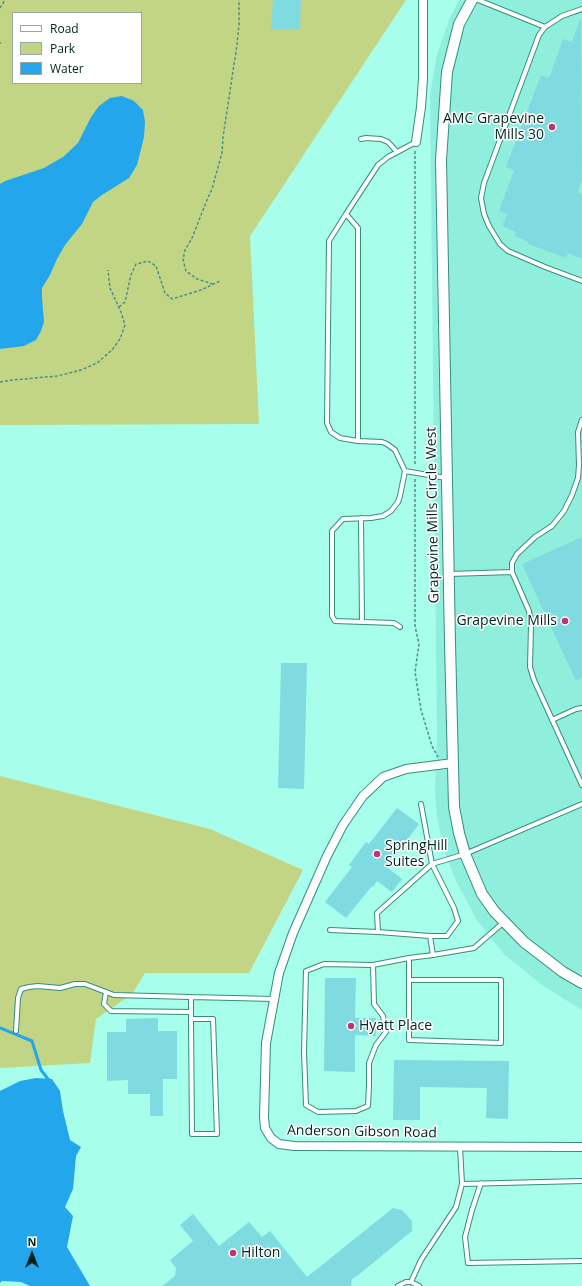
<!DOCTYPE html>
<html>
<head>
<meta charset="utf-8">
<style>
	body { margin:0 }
	#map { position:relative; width:582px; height:1286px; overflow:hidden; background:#a6feeb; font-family:"Open Sans",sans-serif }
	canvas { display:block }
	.legend { position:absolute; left:12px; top:12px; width:130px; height:72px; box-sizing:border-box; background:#fff; border:1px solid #99a7a5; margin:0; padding:5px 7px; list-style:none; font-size:12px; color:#00231d }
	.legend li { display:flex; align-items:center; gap:8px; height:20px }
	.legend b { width:20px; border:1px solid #99a7a5 }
	.north { position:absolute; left:12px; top:1234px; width:40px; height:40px; -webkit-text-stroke:3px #fff; paint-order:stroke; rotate:0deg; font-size:11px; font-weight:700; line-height:16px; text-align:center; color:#00231d }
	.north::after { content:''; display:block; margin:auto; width:14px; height:18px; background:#00231d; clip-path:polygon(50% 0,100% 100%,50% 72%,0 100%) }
</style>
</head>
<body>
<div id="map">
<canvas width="582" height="1286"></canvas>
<ul class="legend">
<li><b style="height:5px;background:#fff"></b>Road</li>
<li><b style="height:11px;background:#c2d584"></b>Park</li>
<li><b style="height:11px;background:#24a6ed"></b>Water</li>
</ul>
<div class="north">N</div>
</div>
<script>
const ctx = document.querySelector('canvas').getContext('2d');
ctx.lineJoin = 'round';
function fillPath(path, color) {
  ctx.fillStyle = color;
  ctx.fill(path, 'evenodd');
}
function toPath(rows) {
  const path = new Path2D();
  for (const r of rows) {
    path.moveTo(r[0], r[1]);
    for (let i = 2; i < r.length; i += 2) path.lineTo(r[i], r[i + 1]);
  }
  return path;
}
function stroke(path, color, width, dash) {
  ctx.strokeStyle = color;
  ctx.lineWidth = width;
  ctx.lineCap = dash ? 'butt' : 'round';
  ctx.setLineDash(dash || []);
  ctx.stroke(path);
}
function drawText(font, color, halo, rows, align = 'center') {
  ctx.font = font + ' "Open Sans",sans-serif';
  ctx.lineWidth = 3;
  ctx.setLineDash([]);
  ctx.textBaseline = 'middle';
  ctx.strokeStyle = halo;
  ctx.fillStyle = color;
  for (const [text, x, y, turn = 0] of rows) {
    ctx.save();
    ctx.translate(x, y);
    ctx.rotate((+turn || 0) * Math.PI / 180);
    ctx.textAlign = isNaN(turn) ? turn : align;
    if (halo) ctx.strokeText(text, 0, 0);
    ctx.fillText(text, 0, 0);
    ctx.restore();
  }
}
const built = toPath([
	[459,0,582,0,582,1010,542,985,504,954,477,920,456,881,444,850,437,817,435,792,437,737,430,95,437,54,450,18]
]);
const green = toPath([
	[0,0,406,0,250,236,259,424,0,425],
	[13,13,141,13,141,83,13,83],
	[0,776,210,829,303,870,249,973,145,973,132,994,96,1019,90,1063,0,1068]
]);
const water = toPath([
	[122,96,134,101,143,110,145,122,144,137,137,165,129,178,102,195,93,202,82,224,65,245,57,259,50,275,42,288,42,298,44,322,41,331,36,340,24,346,0,349,0,184,5,181,44,168,63,157,78,143,91,117,99,106,110,98],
	[36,1078,52,1079,60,1091,63,1111,70,1140,81,1147,76,1156,73,1189,65,1207,73,1216,67,1247,90,1286,30,1286,21,1282,2,1281,0,1283,0,1091,20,1081]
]);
const stream = toPath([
	[0,1028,32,1041,41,1070,48,1079,46,1082]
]);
const building = toPath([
	[273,0,301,0,300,30,271,29],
	[581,17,582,180,578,192,582,194,582,259,568,253,566,258,528,244,529,242,514,236,516,232,502,226,507,214,499,211,514,170,506,167,541,75,549,78,563,39,572,42],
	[582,537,582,678,576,681,522,564],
	[281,663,307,663,304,789,278,788],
	[397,808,419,824,389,864,390,865,388,868,402,879,392,892,377,881,373,887,372,886,346,918,325,902,352,867,349,865,366,842,369,844],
	[325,978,356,978,355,1018,376,1018,376,1036,355,1035,355,1072,324,1071],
	[158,1018,158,1031,177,1031,177,1079,163,1079,163,1116,150,1116,150,1094,128,1094,128,1080,107,1081,107,1032,126,1032,126,1019],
	[394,1060,509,1061,508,1119,486,1118,487,1088,420,1087,420,1120,393,1120],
	[393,1208,402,1210,412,1221,412,1231,357,1276,352,1279,351,1286,162,1286,175,1276,176,1268,170,1260,193,1241,180,1225,193,1214,219,1246,249,1222,262,1237,270,1231,307,1277]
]);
const path = toPath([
	[0,8,5,0],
	[0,42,0,44],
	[415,151,415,465],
	[213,284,197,279,186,271,183,259,185,250,192,238,207,200,212,189,222,153,223,137,237,45,239,24,239,0],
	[119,307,125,302,131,275,136,264,148,261,156,266,165,293,172,299,201,290,220,281],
	[0,382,13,380,57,376,81,370,97,363,112,350,120,339,125,325,121,312,110,288,108,270],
	[415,479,415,626,419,644,415,672,421,710,432,746,438,757]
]);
const service = toPath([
	[478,0,545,27],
	[582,9,562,16,545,27,539,35,484,183,481,198,484,214,489,226,500,244,508,251,545,267,582,281],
	[361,139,366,138,381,139,388,142,397,152],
	[346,214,329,241,327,423,331,432,340,438,358,441],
	[582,420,578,432,579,465,578,478,572,495,564,511,552,526,535,537,517,554,512,563,512,572,529,611,531,625,530,667,534,680,582,785],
	[405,471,446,478],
	[361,518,362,622],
	[449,574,512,572],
	[400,627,394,623,335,621,332,616,332,531,343,519,371,518,383,516,391,511,398,502,400,496,405,471,395,450,387,444,382,442,358,441,358,228,346,214,378,165,388,157,416,142],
	[552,720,576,709,582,708],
	[421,804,432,864,465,854,582,804],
	[330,930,378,932],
	[430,936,378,932,377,913,432,864,454,908,458,921,447,936,430,936,433,955,474,948,504,922],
	[373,965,324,964,306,971,304,1052,306,1105,318,1112,356,1111,368,1106,369,1085,369,1063,376,1045,386,1032,383,1016,374,1004,373,965,409,958],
	[409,980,501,980,501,1043,409,1040,409,958,433,955],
	[191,997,114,995,106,992,104,1004,111,1011,191,1012],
	[191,1019,213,1019,217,1134,192,1134,191,1019,191,997,274,999],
	[16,1031,18,998,21,989,29,987,38,986,60,988,75,984,85,984,106,992],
	[481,1183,472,1210,465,1237,468,1263,582,1261],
	[462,1184,582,1181],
	[411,1282,421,1260,456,1207,462,1184,460,1147],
	[398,1286,406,1282,411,1282,419,1286]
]);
const minor = toPath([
	[416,142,421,107,423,79,423,0],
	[453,763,406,769,383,777,363,796,343,825,327,856,293,933,279,973,266,1043,264,1117,265,1128,271,1138,279,1144,294,1146,582,1147]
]);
const tertiary = toPath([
	[472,0,459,24,447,72,441,160,450,643,454,807,459,833,465,854,482,894,494,911,524,942,563,972,582,983]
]);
const markers = [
	[552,127,4,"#be346e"],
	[565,621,4,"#be346e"],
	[377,854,4,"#be346e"],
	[351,1026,4,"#be346e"],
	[233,1253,4,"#be346e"]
];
const poiNames = [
	["AMC Grapevine",544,119,"right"],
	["Mills 30",544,135,"right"],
	["Grapevine Mills",557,621,"right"],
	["SpringHill",385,846],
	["Suites",385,862],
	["Hyatt Place",359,1026],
	["Hilton",241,1253]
];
const streetNames = [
	["Grapevine Mills Circle West",433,515,-91],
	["Anderson Gibson Road",362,1132,1]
];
fillPath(built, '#8fefdc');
fillPath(green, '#c2d584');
fillPath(water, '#24a6ed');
stroke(stream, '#24a6ed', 3);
fillPath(building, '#7fdbdf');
stroke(service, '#348e7e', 6);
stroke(minor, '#348e7e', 10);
stroke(tertiary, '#348e7e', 12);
stroke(path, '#528f83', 1.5, [3, 2]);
stroke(service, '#fff', 4);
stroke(minor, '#fff', 8);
stroke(tertiary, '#fff', 10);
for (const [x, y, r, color] of markers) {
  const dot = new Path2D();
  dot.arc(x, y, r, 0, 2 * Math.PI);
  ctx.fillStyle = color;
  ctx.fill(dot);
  stroke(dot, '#fff', 1.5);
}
drawText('14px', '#00231d', '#fff', poiNames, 'left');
drawText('14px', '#00231d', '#fff', streetNames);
</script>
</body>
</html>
